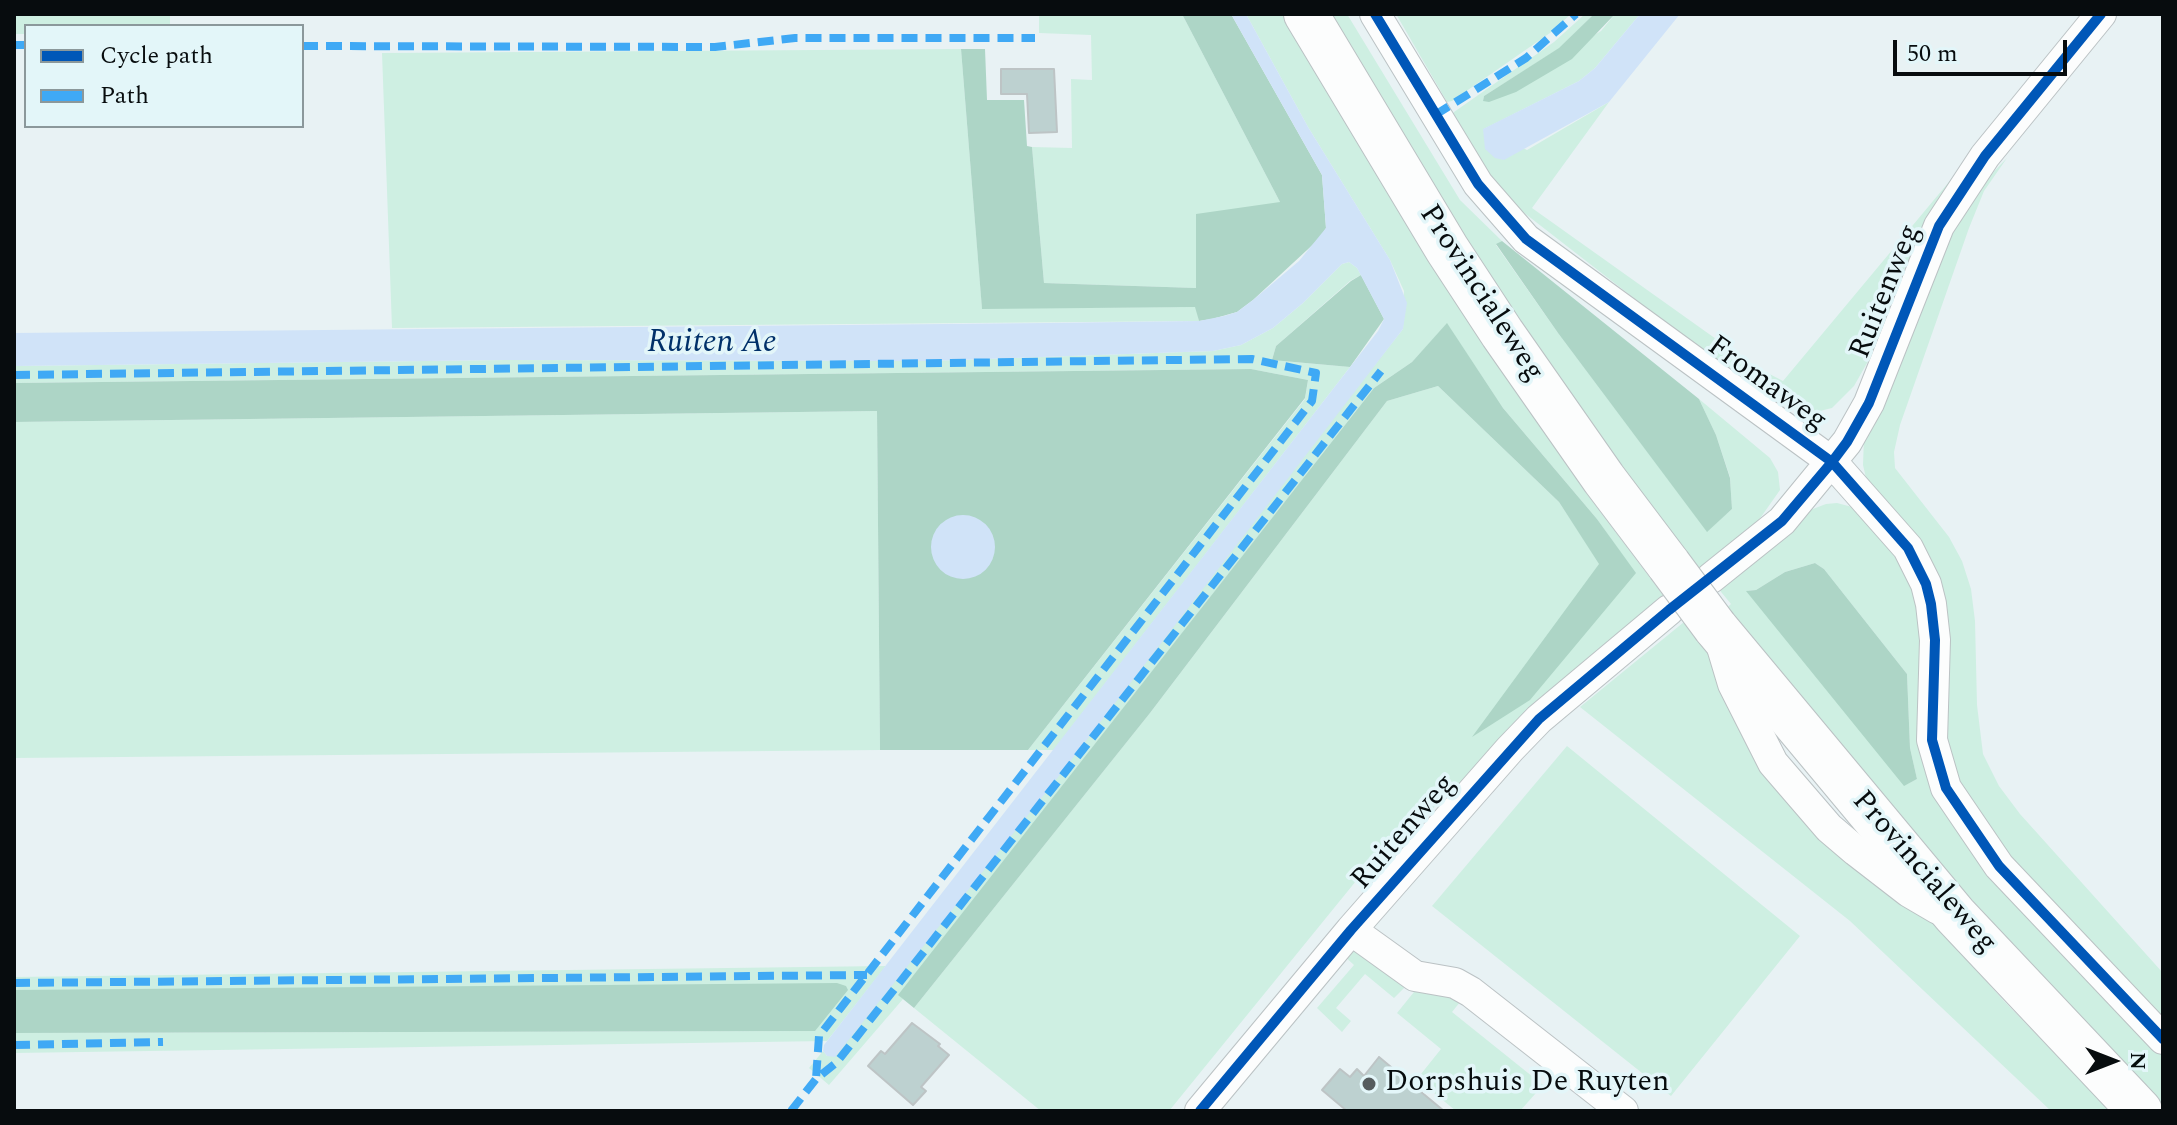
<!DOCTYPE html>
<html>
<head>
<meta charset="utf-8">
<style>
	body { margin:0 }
	#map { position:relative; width:2177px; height:1125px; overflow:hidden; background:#e8f2f4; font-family:Spectral,serif }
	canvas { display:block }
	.frame { position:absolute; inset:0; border:16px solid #070c0e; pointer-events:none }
	.legend { position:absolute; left:24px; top:24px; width:280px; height:104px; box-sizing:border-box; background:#e3f6f9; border:2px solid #8b989b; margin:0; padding:10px 14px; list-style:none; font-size:24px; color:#070c0e }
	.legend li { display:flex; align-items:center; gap:16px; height:40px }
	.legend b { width:40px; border:2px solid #8b989b }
	.north { position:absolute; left:2073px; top:1021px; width:80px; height:80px; -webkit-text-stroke:6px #e3f6f9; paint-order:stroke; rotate:90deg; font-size:22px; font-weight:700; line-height:32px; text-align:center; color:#070c0e }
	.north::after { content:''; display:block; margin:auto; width:28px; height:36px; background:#070c0e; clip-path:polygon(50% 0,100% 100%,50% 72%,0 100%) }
	.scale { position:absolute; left:1893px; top:40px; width:174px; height:36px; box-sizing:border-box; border:4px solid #070c0e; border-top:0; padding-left:10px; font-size:24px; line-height:28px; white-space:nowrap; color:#070c0e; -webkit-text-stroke:6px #e3f6f9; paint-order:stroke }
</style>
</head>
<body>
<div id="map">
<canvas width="2177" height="1125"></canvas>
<div class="frame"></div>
<ul class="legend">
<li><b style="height:10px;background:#0057b8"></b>Cycle path</li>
<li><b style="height:10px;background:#3fa9f5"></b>Path</li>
</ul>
<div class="north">N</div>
<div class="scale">50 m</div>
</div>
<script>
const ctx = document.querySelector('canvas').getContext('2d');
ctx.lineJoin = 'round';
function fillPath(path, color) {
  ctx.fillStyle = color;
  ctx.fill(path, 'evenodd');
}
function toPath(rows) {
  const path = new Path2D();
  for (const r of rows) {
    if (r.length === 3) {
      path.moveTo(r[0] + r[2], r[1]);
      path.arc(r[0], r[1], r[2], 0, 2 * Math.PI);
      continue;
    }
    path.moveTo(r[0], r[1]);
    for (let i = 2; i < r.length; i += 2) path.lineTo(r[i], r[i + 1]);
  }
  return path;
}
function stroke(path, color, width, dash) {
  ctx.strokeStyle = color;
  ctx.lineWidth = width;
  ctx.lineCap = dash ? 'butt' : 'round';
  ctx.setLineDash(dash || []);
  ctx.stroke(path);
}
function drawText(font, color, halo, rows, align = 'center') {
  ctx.font = font + ' Spectral,serif';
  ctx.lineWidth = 7;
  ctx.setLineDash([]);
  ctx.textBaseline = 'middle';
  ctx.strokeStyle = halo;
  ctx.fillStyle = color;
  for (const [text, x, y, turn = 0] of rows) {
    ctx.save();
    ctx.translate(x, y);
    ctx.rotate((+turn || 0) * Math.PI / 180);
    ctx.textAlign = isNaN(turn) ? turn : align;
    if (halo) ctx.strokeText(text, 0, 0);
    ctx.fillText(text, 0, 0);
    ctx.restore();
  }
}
const green = toPath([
	[14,14,170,14,170,26,26,26,26,34,14,34],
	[1039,14,1182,14,1280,202,1196,288,1044,283,1032,147,1072,148,1071,79,1092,80,1091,35,1039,33],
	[1246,14,1290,14,1475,330,1584,490,1666,599,1540,707,1356,881,1169,1111,1041,1111,914,1008,1150,713,1387,401,1438,386,1559,502,1600,564,1475,735,1635,573,1597,519,1503,408,1447,324,1412,362,1374,388,899,995,903,999,829,1085,809,1068,823,1051,827,1056,1403,329,1404,291,1390,260,1308,127],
	[1321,14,1347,14,1460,200,1502,241,1496,245,1558,333,1707,531,1732,509,1730,477,1716,435,1699,399,1770,458,1778,472,1780,490,1761,517,1734,547,1697,577,1599,453],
	[1396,14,1571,14,1550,33,1452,101,1447,102],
	[1585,14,1594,14,1560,48,1484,96,1483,101,1601,31,1615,14,1640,14,1595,68,1579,81,1484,129,1527,150,1609,102,1532,208,1754,366,1783,381,1953,177,1901,275,1875,349,1854,386,1832,408,1808,414,1702,351,1514,205,1504,190,1489,178,1450,122,1454,112,1554,42],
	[961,49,982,308,1196,307,1199,321,392,328,382,53],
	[2007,158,1984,191,1969,228,1900,425,1894,452,1895,468,1949,537,1962,561,1971,589,1975,621,1977,705,1983,754,1999,786,2020,814,2163,973,2163,1026,2028,885,1948,770,1944,640,1866,478,1863,465,1864,437,1929,270,1972,194],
	[1349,262,1357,268,1361,275,1350,281,1276,346,1272,360,1350,367,1054,750,1028,750,1305,399,1308,380,1251,369,14,383,14,366,506,360,928,361,1213,351,1241,345,1273,328,1303,303,1342,264],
	[877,411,880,750,14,758,14,422],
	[1826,504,1837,503,1856,508,1874,523,1918,587,1927,760,2163,1051,2163,1111,2160,1111,1975,917,1722,612,1731,604,1717,587,1805,512],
	[1815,563,1824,569,1907,674,1910,748,1917,779,1905,785,1747,591,1756,590,1785,572],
	[1684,622,1706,650,1747,731,1903,901,1937,926,2004,1001,2111,1111,2051,1111,1850,921,1580,707],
	[1567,746,1800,936,1671,1096,1432,906],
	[1350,949,1359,949,1408,984,1394,998,1365,974,1336,1008,1351,1021,1342,1032,1317,1008,1354,965,1342,954],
	[886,966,827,1041,14,1053,14,1033,814,1031,14,990,14,977],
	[1418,987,1464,997,1452,1012,1543,1085,1520,1111,1456,1111,1417,1079,1441,1049,1397,1013]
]);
const forest = toPath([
	[1182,14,1231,14,1322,175,1326,228,1320,238,1253,300,1237,312,1212,319,1199,321,1195,307,982,309,961,49,985,49,987,100,1024,100,1027,146,1032,147,1044,283,1196,288,1196,214,1280,202],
	[1594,14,1615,14,1572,59,1516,92,1489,102,1483,101,1484,96,1559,48],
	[1502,241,1699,399,1716,435,1730,478,1732,509,1707,532,1558,333,1496,244],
	[1361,275,1384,319,1350,367,1272,360,1276,346,1351,281],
	[1447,323,1503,408,1597,519,1636,573,1530,700,1472,737,1599,564,1559,502,1438,386,1387,401,1150,713,914,1008,898,995,1374,388,1412,362],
	[1251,369,1308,380,1305,398,1028,750,880,750,877,411,14,422,14,383],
	[1815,563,1824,569,1907,674,1910,748,1917,779,1904,786,1746,591,1756,590,1785,572],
	[837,983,846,986,848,990,815,1031,14,1033,14,990]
]);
const water = toPath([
	[1231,14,1246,14,1308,127,1390,260,1407,303,1403,329,1055,781,835,1057,827,1056,823,1051,824,1045,1378,331,1384,319,1357,268,1349,262,1342,264,1303,303,1273,328,1241,345,1213,351,928,361,506,360,14,366,14,333,1047,323,1199,321,1224,316,1237,312,1253,300,1299,261,1326,228,1322,175],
	[1640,14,1680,14,1609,102,1504,160,1495,158,1485,149,1483,129,1579,81,1595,68],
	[963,547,32]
]);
const building = toPath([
	[1001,69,1054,69,1057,132,1029,133,1027,94,1001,94,1001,69],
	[912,1023,940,1044,938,1046,949,1055,921,1087,926,1091,913,1105,868,1066,881,1051,885,1054,912,1023],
	[1379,1057,1444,1111,1347,1111,1322,1090,1340,1069,1350,1077,1357,1069,1364,1076,1379,1057]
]);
const minor = toPath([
	[1375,14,1478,184,1526,239,1832,462,1908,548,1926,584,1931,604,1935,640,1932,740,1946,788,1999,866,2163,1039],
	[1711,578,1782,521,1847,442,1869,403,1939,226,1985,156,2101,14],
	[1721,644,1733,684,1773,763,1829,828,1856,851,1909,892,1938,909],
	[1351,930,1415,976,1455,983,1471,992,1623,1111],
	[1200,1111,1351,930,1510,749,1539,719,1669,610]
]);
const highway = toPath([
	[1306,14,1447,249,1502,333,1604,479,1669,565],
	[1715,627,1955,915,2140,1111]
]);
const highwayBridge = toPath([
	[1669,565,1715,627]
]);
const quiet = toPath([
	[14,45,26,45],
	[302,46,715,47,795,38,1035,38],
	[1435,115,1526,58,1576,14],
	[14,375,1252,359,1316,373,1312,401,819,1036,816,1079],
	[14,983,867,975],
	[14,1045,163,1042],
	[791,1111,816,1079,837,1062,1381,371]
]);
const cycleway = toPath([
	[1375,14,1478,184,1526,239,1832,462,1908,548,1926,584,1931,604,1935,640,1932,740,1946,788,1999,866,2163,1039],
	[1200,1111,1351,930,1539,719,1669,610,1782,521,1832,462,1847,442,1869,403,1939,226,1985,156,2101,14]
]);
const markers = [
	[1369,1084,8,"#565c5e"]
];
const streetNames = [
	["Ruitenweg",1887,292,-68],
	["Provincialeweg",1480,294,57],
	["Fromaweg",1766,385,36],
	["Ruitenweg",1405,833,-49],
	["Provincialeweg",1923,873,49]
];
const poiNames = [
	["Dorpshuis De Ruyten",1385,1084]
];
const waterNames = [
	["Ruiten Ae",712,345]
];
fillPath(green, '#ceefe2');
fillPath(forest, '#add5c6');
fillPath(water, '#d0e3f8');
fillPath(building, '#bdd1d0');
stroke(building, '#bdc4c5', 2);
stroke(minor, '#bbc2c4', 32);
stroke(highway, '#bbc2c4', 46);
stroke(minor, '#fcfdfd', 30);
stroke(highway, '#fcfdfd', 44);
stroke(highwayBridge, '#bbc2c4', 46, []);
stroke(highwayBridge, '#fcfdfd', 44);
stroke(quiet, '#3fa9f5', 8, [16, 8]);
stroke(cycleway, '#0057b8', 10);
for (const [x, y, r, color] of markers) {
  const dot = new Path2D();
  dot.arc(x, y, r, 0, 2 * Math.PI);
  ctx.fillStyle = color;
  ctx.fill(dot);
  stroke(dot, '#e3f6f9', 3);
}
drawText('30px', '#070c0e', '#e3f6f9', streetNames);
drawText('30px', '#070c0e', '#e3f6f9', poiNames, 'left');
drawText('italic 32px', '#003069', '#e3f6f9', waterNames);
</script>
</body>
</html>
